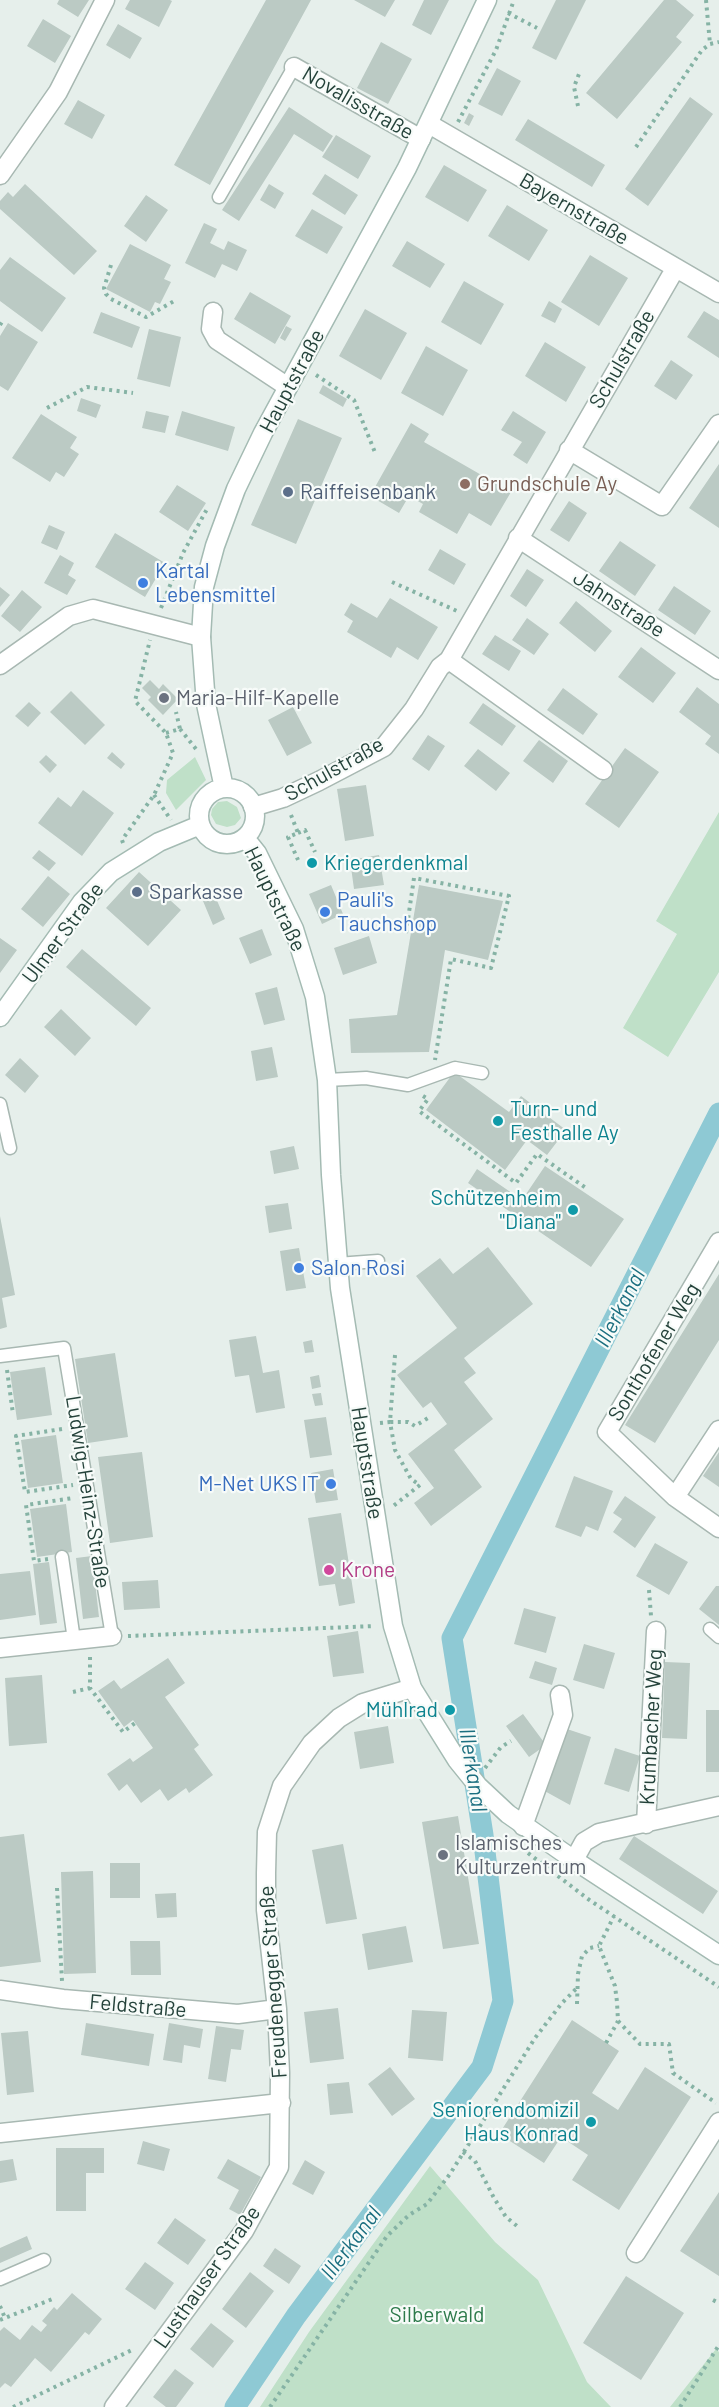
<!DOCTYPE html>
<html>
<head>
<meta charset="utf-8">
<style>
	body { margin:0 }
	canvas { display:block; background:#e6efeb }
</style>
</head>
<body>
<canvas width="719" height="2407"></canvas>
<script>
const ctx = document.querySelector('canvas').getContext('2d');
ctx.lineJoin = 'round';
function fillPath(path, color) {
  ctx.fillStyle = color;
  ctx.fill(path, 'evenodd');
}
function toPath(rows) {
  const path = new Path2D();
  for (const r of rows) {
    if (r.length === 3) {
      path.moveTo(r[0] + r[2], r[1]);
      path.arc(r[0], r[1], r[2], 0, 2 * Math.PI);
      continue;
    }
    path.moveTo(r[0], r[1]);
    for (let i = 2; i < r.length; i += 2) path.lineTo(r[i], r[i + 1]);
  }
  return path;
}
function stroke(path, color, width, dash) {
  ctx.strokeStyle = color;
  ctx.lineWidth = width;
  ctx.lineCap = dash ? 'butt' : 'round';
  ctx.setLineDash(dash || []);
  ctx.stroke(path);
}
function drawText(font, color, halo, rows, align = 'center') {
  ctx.font = font + ' Barlow,sans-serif';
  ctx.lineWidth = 4.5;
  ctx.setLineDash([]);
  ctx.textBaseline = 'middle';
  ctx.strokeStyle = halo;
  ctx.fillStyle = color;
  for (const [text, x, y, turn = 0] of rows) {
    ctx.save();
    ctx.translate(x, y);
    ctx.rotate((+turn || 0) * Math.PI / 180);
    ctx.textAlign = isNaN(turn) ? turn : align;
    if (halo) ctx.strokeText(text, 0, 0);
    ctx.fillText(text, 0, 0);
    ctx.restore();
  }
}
const green = toPath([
	[195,757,206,780,176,810,166,793,167,780],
	[227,801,237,807,241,818,235,825,227,827,216,824,211,815,212,809,218,802],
	[719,812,719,972,668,1057,623,1028,677,934,656,921],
	[430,2166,495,2242,538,2280,587,2382,611,2407,260,2407,309,2332],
	[716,2349,719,2352,719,2407,670,2407]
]);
const canal = toPath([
	[235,2407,296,2316,482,2067,503,2001,483,1835,452,1638,719,1113]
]);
const building = toPath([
	[59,0,89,0,78,17,57,4],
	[130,0,170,0,172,1,159,27,125,9],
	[266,0,311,0,210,185,174,165],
	[354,0,395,0,385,17],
	[424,0,449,0,431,35,412,25],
	[556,0,586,0,556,60,532,48],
	[664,0,676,0,694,15,676,37,682,42,617,119,586,93],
	[43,19,71,36,55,63,27,46],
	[118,24,142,38,130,59,106,45],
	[381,42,412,59,388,104,357,88],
	[497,68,521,81,502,116,478,104],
	[690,97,713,114,648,206,625,189],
	[78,100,105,115,92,139,64,124],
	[289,107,333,136,323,152,294,134,239,221,222,210],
	[469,113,474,116,469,126,464,123],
	[528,119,605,165,592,187,515,140],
	[336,135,371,156,358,179,322,157],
	[444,165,487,190,468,222,425,197],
	[325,174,358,195,345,215,312,194],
	[25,184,97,251,74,275,0,209,0,201,8,192,13,197],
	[269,184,284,193,275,209,260,200],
	[146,195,168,210,146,242,124,226],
	[507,205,548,230,529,261,488,236],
	[312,209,343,227,327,254,295,236],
	[204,223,217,229,210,243,224,250,228,241,247,250,237,271,222,264,215,278,185,263],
	[407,241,445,264,430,288,392,266],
	[130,244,171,265,164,279,171,282,160,304,155,302,150,312,106,289],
	[590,255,628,278,599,326,561,302],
	[10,257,66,298,42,332,0,301,0,270],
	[464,281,504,304,481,345,441,322],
	[250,292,291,316,275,344,234,319],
	[549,301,562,309,555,323,541,316],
	[365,309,407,333,381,380,339,356],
	[704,311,719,320,719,358,687,337],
	[101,312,140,327,132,348,93,333],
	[8,323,38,342,8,391,0,386,0,336],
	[286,326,292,329,285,341,280,338],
	[149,329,181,337,170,387,137,379],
	[545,342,586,367,566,402,525,376],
	[426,346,468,370,443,416,401,393],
	[671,360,693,375,676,400,654,386],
	[323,385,347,399,343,407,319,393],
	[81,398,101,405,96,418,77,411],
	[146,411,169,416,165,433,142,428],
	[182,411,235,427,228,451,175,435],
	[513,411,546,432,527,464,513,455,522,442,501,430],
	[41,414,77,437,70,448,79,454,64,477,56,472,50,482,12,458],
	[298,419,342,438,296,544,251,525],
	[411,423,429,434,424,442,511,492,491,526,469,513,457,534,419,512,423,504,409,496,399,513,370,496],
	[719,464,719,528,689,508],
	[177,485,206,503,188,531,159,512],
	[569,501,587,513,569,542,550,530],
	[49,525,65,532,57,550,41,543],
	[115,533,165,563,145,597,95,567],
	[620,541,656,565,635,596,599,571],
	[440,549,466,564,454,585,428,570],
	[60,555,74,563,68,575,76,580,67,595,44,583],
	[527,569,544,580,526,607,510,596],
	[674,586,711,611,695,635,658,610],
	[0,587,10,595,0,607],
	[22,590,42,607,20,632,1,616],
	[390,598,438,627,418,660,397,647,391,658,347,632,353,621,344,615,351,603,377,618],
	[576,601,612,631,595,652,559,623],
	[527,618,549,634,534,655,512,640],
	[495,635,521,651,509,671,482,654],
	[641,647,676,673,653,703,618,677],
	[150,680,159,689,163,684,178,699,163,715,148,700,151,697,142,688],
	[697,687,719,704,719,754,705,744,711,736,679,712],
	[563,688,598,714,583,735,547,710],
	[71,691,105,725,85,745,50,712],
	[29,702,41,713,28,727,15,716],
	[483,703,516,726,502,746,469,723],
	[293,707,312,743,287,756,268,720],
	[428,735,445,746,429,771,412,759],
	[539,740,568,761,553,783,523,761],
	[625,748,659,772,619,828,585,804],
	[478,749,510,773,496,791,464,766],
	[112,752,125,764,121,769,107,758],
	[46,755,57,765,50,773,39,762],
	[366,785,374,836,345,841,337,789],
	[83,790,114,813,82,856,38,823,58,797,71,807],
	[39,850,56,863,49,871,32,858],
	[379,855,384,885,354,889,350,860],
	[139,872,181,910,148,946,106,908],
	[48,876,70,894,43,927,21,909],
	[331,885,343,914,322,924,309,894],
	[419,885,503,901,488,960,445,950,429,1052,351,1053,349,1019,397,1015],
	[215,896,225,919,213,925,203,901],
	[262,929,272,955,250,964,239,938],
	[369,936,377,963,343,975,334,948],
	[0,938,17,950,0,973],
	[82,949,151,1008,136,1026,66,967],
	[277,987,285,1020,264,1025,255,993],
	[61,1009,91,1038,75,1056,44,1027],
	[272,1047,278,1077,256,1081,251,1051],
	[20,1058,39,1076,25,1093,5,1075],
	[454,1072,509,1112,521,1096,566,1130,547,1155,527,1140,505,1170,426,1110],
	[294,1146,299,1169,274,1174,270,1151],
	[545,1166,624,1219,591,1267,468,1183,477,1169,522,1200],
	[288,1203,292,1229,269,1233,265,1206],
	[0,1216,15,1295,2,1298,7,1327,0,1329],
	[488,1247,533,1304,464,1358,476,1373,464,1382,493,1419,454,1450,482,1487,431,1526,414,1503,434,1488,408,1454,447,1424,431,1402,423,1408,397,1375,457,1328,416,1276,440,1258,453,1274],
	[299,1248,306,1288,286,1291,280,1251],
	[719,1274,719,1340,655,1443,625,1425],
	[256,1336,263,1373,279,1370,285,1408,256,1413,249,1375,235,1377,229,1340],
	[312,1340,314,1352,305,1353,303,1342],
	[115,1353,128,1437,88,1443,75,1359],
	[45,1367,52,1415,17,1420,10,1372],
	[319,1375,321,1387,312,1389,310,1377],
	[321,1393,323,1405,315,1406,312,1394],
	[326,1417,332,1455,310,1458,304,1420],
	[56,1435,63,1483,28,1488,21,1440],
	[142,1452,153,1537,110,1543,98,1457],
	[719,1452,719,1487,703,1476],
	[333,1469,338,1500,316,1503,311,1473],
	[574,1476,613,1491,598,1531,586,1526,581,1537,555,1527],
	[625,1496,656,1517,635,1548,613,1532,622,1519,613,1513],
	[66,1504,72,1552,37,1557,30,1509],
	[341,1513,355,1603,339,1606,335,1584,319,1586,308,1518],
	[655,1543,688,1562,669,1595,636,1576],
	[92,1556,99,1617,83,1619,76,1558],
	[49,1562,57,1623,40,1625,33,1564],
	[30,1571,36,1615,0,1620,0,1574],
	[158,1580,160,1608,124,1610,122,1582],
	[716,1586,719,1586,719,1625,699,1609],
	[524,1608,556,1617,546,1653,514,1644],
	[358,1631,364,1673,333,1677,327,1636],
	[584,1644,615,1653,604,1689,573,1680],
	[168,1658,185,1683,165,1697,199,1745,194,1749,213,1775,189,1793,186,1788,168,1801,160,1789,141,1803,127,1784,119,1791,107,1774,130,1758,133,1762,153,1748,133,1720,124,1727,98,1691,114,1680,121,1689],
	[535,1661,557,1668,552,1685,529,1678],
	[665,1662,690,1663,687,1739,662,1738],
	[42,1675,47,1743,9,1746,5,1678],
	[706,1710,719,1710,719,1772,706,1772],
	[523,1714,546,1745,529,1757,506,1726],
	[388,1726,394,1763,360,1769,354,1732],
	[561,1727,591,1737,570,1805,541,1789],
	[615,1748,640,1756,629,1792,604,1784],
	[458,1816,479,1944,443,1949,422,1822],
	[24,1834,41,1962,0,1967,0,1837],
	[634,1836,718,1891,703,1914,619,1859],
	[343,1844,357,1919,326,1924,312,1850],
	[110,1863,140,1863,140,1898,110,1898],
	[93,1871,96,1973,64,1974,61,1872],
	[176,1893,177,1917,157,1918,155,1894],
	[406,1926,413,1962,368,1970,362,1934],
	[130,1941,160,1941,161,1975,131,1975],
	[338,2008,344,2059,310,2063,304,2012],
	[412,2010,447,2012,443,2061,408,2058],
	[572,2020,619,2051,592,2093,618,2110,645,2067,691,2097,619,2210,572,2180,588,2155,561,2137,544,2163,499,2134],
	[86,2023,154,2034,149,2066,81,2055],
	[169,2023,203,2029,200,2048,184,2045,182,2063,163,2060],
	[216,2026,244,2030,241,2050,231,2049,226,2082,208,2079],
	[28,2031,34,2092,7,2095,1,2033],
	[390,2067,415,2099,392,2116,368,2084],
	[349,2082,353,2113,330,2115,327,2084],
	[143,2141,170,2149,164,2171,137,2164],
	[56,2148,104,2148,104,2173,86,2173,86,2211,56,2211],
	[13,2159,17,2180,0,2183,0,2161],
	[228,2159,261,2177,240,2215,229,2209,239,2190,217,2178],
	[305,2160,325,2172,313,2195,292,2184],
	[719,2192,719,2276,680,2251],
	[175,2218,206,2240,188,2265,157,2243],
	[27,2236,32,2249,0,2263,0,2248],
	[275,2248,301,2266,289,2284,263,2266],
	[145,2262,174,2283,155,2310,125,2289],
	[250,2272,274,2291,246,2328,222,2309],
	[626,2276,684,2313,641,2380,583,2343],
	[72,2293,102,2319,89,2335,85,2332,51,2372,35,2358,11,2387,5,2383,0,2388,0,2331,4,2327,20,2340,32,2325,41,2332,47,2325,42,2321,54,2307,57,2310],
	[211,2323,234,2341,213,2368,190,2349],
	[175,2369,194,2383,176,2407,166,2407,153,2397]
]);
const path = toPath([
	[706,0,710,44],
	[508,13,537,28],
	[578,106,574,87,579,74],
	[458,122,496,50,514,0],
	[636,147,702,50,710,44,719,42],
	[111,265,104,288,106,294,111,299,146,317,176,300],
	[0,325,3,320],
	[316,375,354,400,376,455],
	[47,408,87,387,133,393],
	[392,582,457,611],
	[161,608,183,553,207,509],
	[180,729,196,749],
	[166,733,180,729,176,712],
	[154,795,171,820],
	[291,815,298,833,288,837,298,860],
	[298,833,305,830,315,852],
	[123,843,122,840,154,795,173,753,166,733,135,701,150,640],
	[406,933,414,878,509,896,491,968,451,959,435,1060],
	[423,1096,428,1099,419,1111,516,1183,537,1154,586,1188],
	[395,1355,390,1422,408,1422,415,1426,428,1418],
	[7,1370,13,1414],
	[380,1423,390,1422,395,1450,411,1479,420,1485,392,1507],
	[62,1429,16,1436,25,1492,73,1485],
	[48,1559,34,1561,26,1505,73,1498],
	[649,1590,651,1616],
	[128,1636,375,1626],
	[90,1657,90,1688,123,1732,135,1723],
	[73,1692,90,1688],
	[485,1768,501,1747,511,1741],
	[528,1853,588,1899,719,1987],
	[57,1888,62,1981],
	[577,2004,578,1974,582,1956,590,1948,599,1946],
	[618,2021,640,2044,669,2044,673,2073,716,2103],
	[606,2043,618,2021,617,2002,615,1986,599,1946,614,1916],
	[463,2152,475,2161,494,2198,506,2217,517,2226],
	[713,2300,719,2303],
	[0,2306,5,2318],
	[0,2320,55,2298],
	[13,2407,132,2350],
	[270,2407,387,2236,409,2215,427,2204,450,2174,535,2038,562,2003,577,1988],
	[680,2407,719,2345]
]);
const lane = toPath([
	[219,197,294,67],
	[327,1080,366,1078,408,1085,455,1068,482,1073],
	[0,1104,10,1148],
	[337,1264,378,1261],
	[0,1356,64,1348,112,1636],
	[62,1557,74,1640],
	[710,1629,719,1637],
	[0,2279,44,2260]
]);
const street = toPath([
	[294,67,421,139],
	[429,124,719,293],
	[0,175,58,92,105,0],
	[213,312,211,329,217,340,288,387],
	[569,450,662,506,719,424],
	[518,538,719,670],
	[449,660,603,770],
	[0,665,69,616,93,609,201,637],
	[253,807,283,798,319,781,384,747,414,709,440,667,449,660,675,269],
	[719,1242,607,1432,675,1497,719,1528],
	[675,1497,719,1430],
	[0,1648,112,1636],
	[646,1824,656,1631],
	[523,1826,563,1715,560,1695],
	[574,1860,584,1842,599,1833,719,1806],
	[0,1990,63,1999,238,2014,277,2009],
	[0,2133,281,2103],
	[636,2253,719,2122],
	[114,2407,244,2231,279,2167,280,2073,277,2009,266,1910,266,1873,267,1832,282,1786,312,1743,339,1718,363,1703,412,1688]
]);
const secondary = toPath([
	[227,816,28],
	[224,788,206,704,201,637,204,587,215,546,236,489,263,433,407,168,487,0],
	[245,838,257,853,294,929,315,997,327,1080,331,1175,340,1288,393,1626,412,1688,457,1760,478,1786,508,1814,574,1860,719,1955],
	[0,1017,82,902,111,872,159,842,200,825]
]);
const markers = [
	[465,484,6,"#8d6e63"],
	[288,492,6,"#5c6f8a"],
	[143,583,6,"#3f7fe0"],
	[164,698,6,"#6b7280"],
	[312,863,6,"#0f9aa8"],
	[137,892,6,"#5c6f8a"],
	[325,912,6,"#3f7fe0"],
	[498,1121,6,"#0f9aa8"],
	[573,1210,6,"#0f9aa8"],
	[299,1268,6,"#3f7fe0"],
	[331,1484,6,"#3f7fe0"],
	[329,1570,6,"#d1479c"],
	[450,1710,6,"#0f9aa8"],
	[443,1855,6,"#6b7280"],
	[591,2122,6,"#0f9aa8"]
];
const streetNames = [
	["Novalisstraße",358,103,30],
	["Bayernstraße",574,209,30],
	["Schulstraße",622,359,-60],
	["Hauptstraße",292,381,-62],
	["Jahnstraße",619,604,33],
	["Schulstraße",334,769,-29],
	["Hauptstraße",275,899,64],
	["Ulmer Straße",63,933,-53],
	["Sonthofener Weg",654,1352,-59],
	["Hauptstraße",367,1463,81],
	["Ludwig-Heinz-Straße",88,1492,81],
	["Krumbacher Weg",651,1727,-87],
	["Freudenegger Straße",273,1982,-94],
	["Feldstraße",138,2006,5],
	["Lusthauser Straße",207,2277,-55]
];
const educationNames = [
	["Grundschule Ay",477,484]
];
const serviceNames = [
	["Raiffeisenbank",300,492],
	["Sparkasse",149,892]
];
const shopNames = [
	["Kartal",155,571],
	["Lebensmittel",155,595],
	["Pauli's",337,900],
	["Tauchshop",337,924],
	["Salon Rosi",311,1268],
	["M-Net UKS IT",319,1484,"right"]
];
const worshipNames = [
	["Maria-Hilf-Kapelle",176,698],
	["Islamisches",455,1843],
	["Kulturzentrum",455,1867]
];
const cultureNames = [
	["Kriegerdenkmal",324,863,"left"],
	["Turn- und",510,1109,"left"],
	["Festhalle Ay",510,1133,"left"],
	["Schützenheim",561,1198],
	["\"Diana\"",561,1222],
	["Mühlrad",438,1710],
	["Seniorendomizil",579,2110],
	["Haus Konrad",579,2134]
];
const hotelNames = [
	["Krone",341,1570]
];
const parkNames = [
	["Silberwald",437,2315]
];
const waterNames = [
	["Illerkanal",620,1308,-63],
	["Illerkanal",473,1770,81],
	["Illerkanal",351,2243,-53]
];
fillPath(green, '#bfe0c8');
stroke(canal, '#8ec9d4', 21);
fillPath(building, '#bbcac4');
stroke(lane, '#a8b8b2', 15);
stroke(street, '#a8b8b2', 21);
stroke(secondary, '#a4bbb3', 21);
stroke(path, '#86b3a5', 4, [3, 4.5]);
stroke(lane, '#fff', 12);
stroke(street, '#fff', 18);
stroke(secondary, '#fff', 18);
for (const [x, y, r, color] of markers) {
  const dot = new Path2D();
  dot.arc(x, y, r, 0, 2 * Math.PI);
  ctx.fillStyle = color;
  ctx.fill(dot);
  stroke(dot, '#f7fbf9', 2);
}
drawText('21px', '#24423a', '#f7fbf9', streetNames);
drawText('21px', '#785e54', '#f7fbf9', educationNames, 'left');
drawText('21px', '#4e5e75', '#f7fbf9', serviceNames, 'left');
drawText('21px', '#366cbe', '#f7fbf9', shopNames, 'left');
drawText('21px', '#5b616d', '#f7fbf9', worshipNames, 'left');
drawText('21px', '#0d838f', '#f7fbf9', cultureNames, 'right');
drawText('21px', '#b23c85', '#f7fbf9', hotelNames, 'left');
drawText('21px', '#2d7a4b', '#f7fbf9', parkNames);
drawText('italic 22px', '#1c6f80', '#f7fbf9', waterNames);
</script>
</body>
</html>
